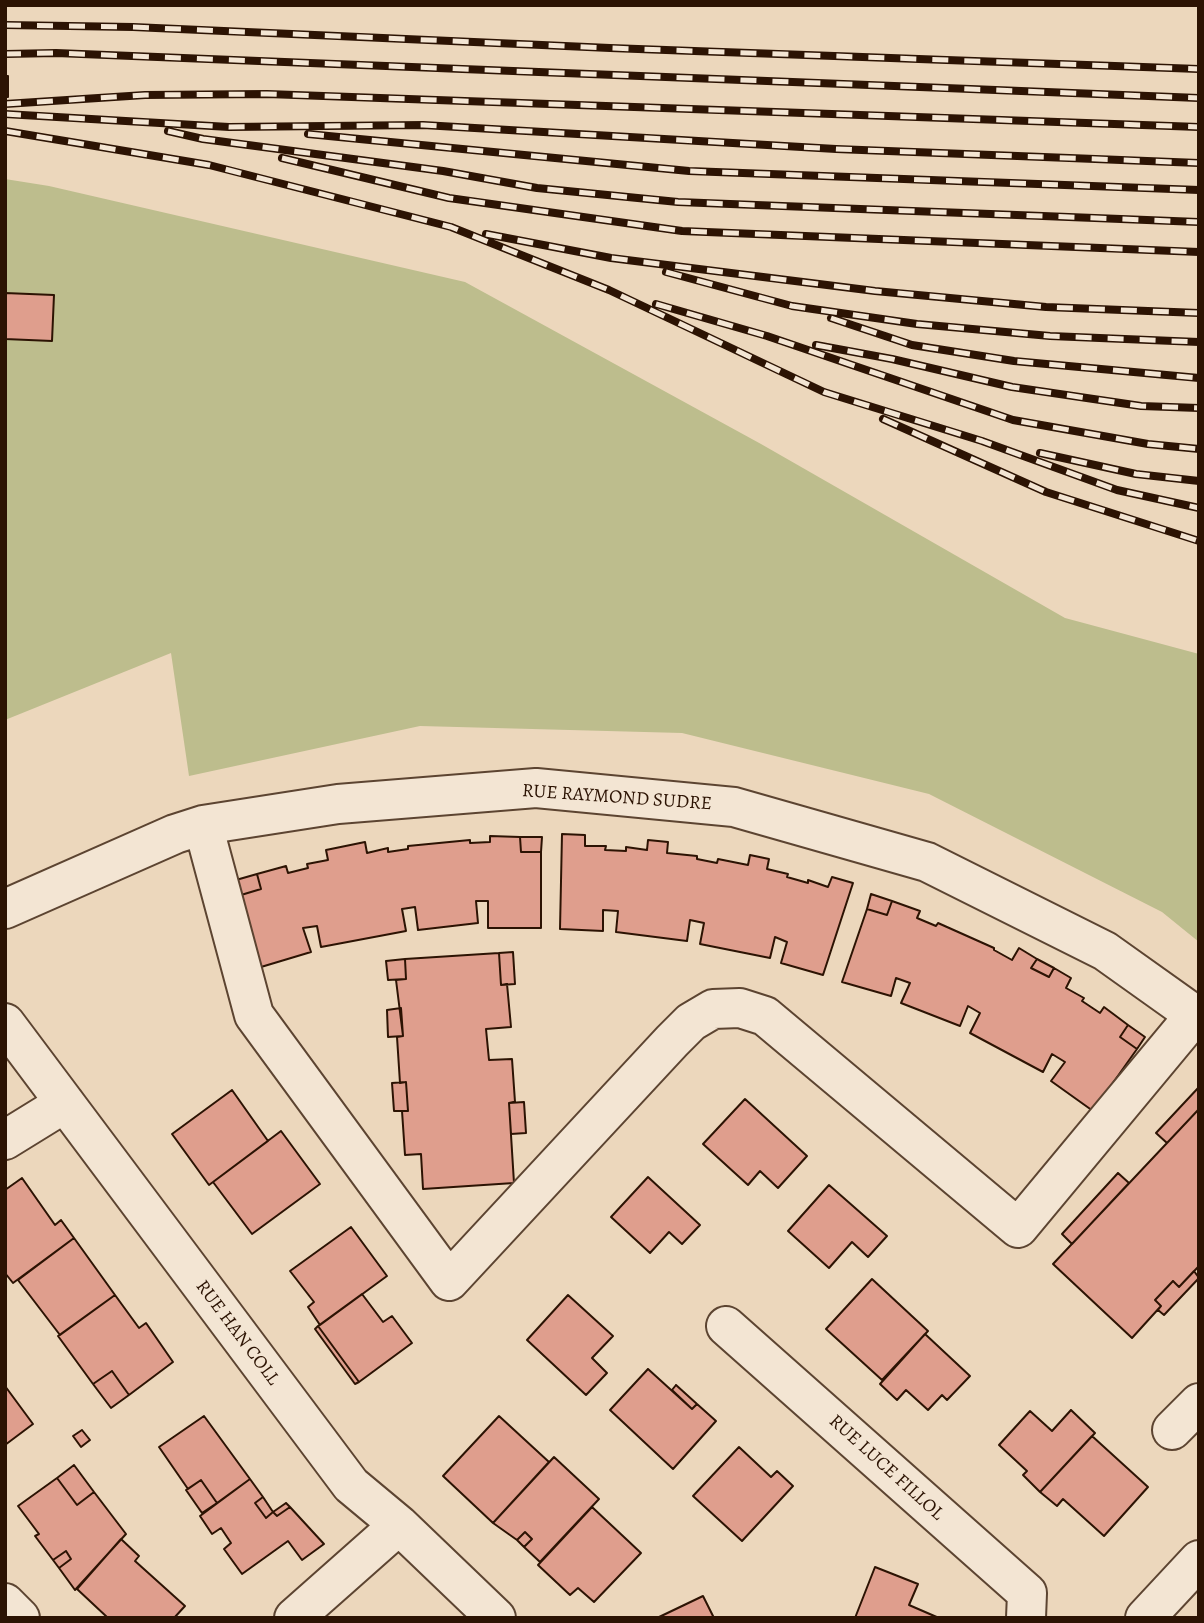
<!DOCTYPE html>
<html>
<head>
<meta charset="utf-8">
<style>
	body { margin:0 }
	#map { position:relative; width:1204px; height:1623px; overflow:hidden; background:#ecd7bc; font-family:Alegreya,serif }
	canvas { display:block }
	.frame { position:absolute; inset:0; border:7px solid #2c1303; pointer-events:none }
</style>
</head>
<body>
<div id="map">
<canvas width="1204" height="1623"></canvas>
<div class="frame"></div>
</div>
<script>
const ctx = document.querySelector('canvas').getContext('2d');
ctx.lineJoin = 'round';
function fillPath(path, color) {
  ctx.fillStyle = color;
  ctx.fill(path, 'evenodd');
}
function toPath(rows) {
  const path = new Path2D();
  for (const r of rows) {
    path.moveTo(r[0], r[1]);
    for (let i = 2; i < r.length; i += 2) path.lineTo(r[i], r[i + 1]);
  }
  return path;
}
function stroke(path, color, width, dash) {
  ctx.strokeStyle = color;
  ctx.lineWidth = width;
  ctx.lineCap = dash ? 'butt' : 'round';
  ctx.setLineDash(dash || []);
  ctx.stroke(path);
}
function drawText(font, color, halo, rows, align = 'center') {
  ctx.font = font + ' Alegreya,serif';
  ctx.lineWidth = 7;
  ctx.setLineDash([]);
  ctx.textBaseline = 'middle';
  ctx.strokeStyle = halo;
  ctx.fillStyle = color;
  for (const [text, x, y, turn = 0] of rows) {
    ctx.save();
    ctx.translate(x, y);
    ctx.rotate((+turn || 0) * Math.PI / 180);
    ctx.textAlign = isNaN(turn) ? turn : align;
    if (halo) ctx.strokeText(text, 0, 0);
    ctx.fillText(text, 0, 0);
    ctx.restore();
  }
}
const green = toPath([
	[5,179,49,186,465,282,761,444,1065,618,1199,654,1199,942,1162,912,929,794,682,733,420,726,189,776,171,653,5,720]
]);
const building = toPath([
	[5,76,8,76,8,97,5,97,5,76],
	[5,293,54,295,52,341,5,339,5,293],
	[562,834,585,835,585,846,606,846,605,850,626,851,626,847,647,850,648,840,668,842,667,853,697,856,697,859,717,863,718,859,748,865,750,855,769,859,767,869,788,874,787,877,808,883,808,880,828,887,832,877,853,883,823,975,781,963,787,942,775,937,770,958,700,944,704,923,690,920,687,941,616,932,618,911,603,910,603,931,560,929,562,834],
	[490,836,520,837,521,852,541,852,541,928,488,928,488,901,476,901,478,923,418,930,415,907,402,909,406,931,321,947,317,926,303,928,311,952,261,967,241,895,261,889,257,874,286,866,288,873,308,868,307,864,328,860,326,850,365,842,367,853,388,848,388,852,408,849,408,846,470,840,470,843,490,842,490,836],
	[520,837,542,837,541,852,521,852,520,837],
	[257,874,261,889,241,895,236,880,257,874],
	[871,894,892,901,887,915,867,909,871,894],
	[892,901,920,911,917,918,936,926,938,923,994,948,994,950,1012,960,1019,948,1037,959,1031,968,1049,977,1054,968,1071,978,1066,988,1084,998,1082,1001,1100,1013,1104,1007,1128,1025,1120,1037,1137,1049,1093,1111,1051,1081,1065,1062,1052,1054,1043,1072,970,1033,980,1013,968,1006,960,1026,901,1003,910,983,896,978,891,996,842,982,867,909,887,915,892,901],
	[513,952,515,984,501,985,499,953,513,952],
	[499,953,501,985,507,984,511,1027,486,1029,489,1060,512,1059,515,1102,509,1103,514,1183,423,1189,421,1154,405,1155,402,1111,408,1111,406,1082,400,1083,397,1037,403,1036,396,980,406,979,405,959,499,953],
	[405,959,406,979,388,980,386,961,405,959],
	[1037,959,1054,968,1049,977,1031,968,1037,959],
	[401,1008,403,1036,388,1037,387,1010,401,1008],
	[1128,1025,1145,1037,1137,1049,1120,1037,1128,1025],
	[406,1082,408,1111,394,1111,392,1083,406,1082],
	[1199,1087,1199,1109,1167,1143,1156,1133,1199,1087],
	[232,1090,268,1141,209,1185,172,1134,232,1090],
	[745,1099,807,1156,778,1188,760,1171,748,1185,703,1144,745,1099],
	[524,1102,526,1133,511,1134,509,1103,524,1102],
	[1199,1109,1199,1266,1179,1287,1173,1281,1155,1300,1161,1306,1132,1338,1053,1264,1199,1109],
	[281,1131,320,1184,252,1234,213,1182,281,1131],
	[1118,1173,1129,1183,1072,1244,1062,1234,1118,1173],
	[648,1177,700,1225,682,1244,669,1232,650,1253,611,1217,648,1177],
	[22,1178,55,1225,61,1220,74,1238,13,1283,5,1273,5,1190,22,1178],
	[829,1185,887,1236,868,1257,852,1242,829,1268,788,1231,829,1185],
	[351,1227,387,1276,320,1325,308,1307,314,1302,290,1271,351,1227],
	[74,1238,115,1295,60,1335,18,1280,74,1238],
	[1194,1271,1199,1278,1164,1315,1158,1310,1161,1306,1155,1300,1173,1281,1179,1287,1194,1271],
	[872,1279,928,1331,882,1380,826,1329,872,1279],
	[362,1294,383,1322,392,1316,412,1343,359,1382,318,1326,362,1294],
	[115,1295,139,1328,146,1323,173,1362,129,1395,112,1371,93,1384,58,1336,115,1295],
	[568,1295,613,1336,592,1358,607,1373,586,1395,527,1340,568,1295],
	[318,1326,359,1382,355,1384,315,1329,318,1326],
	[925,1334,970,1376,947,1400,942,1395,928,1410,906,1390,897,1400,880,1384,925,1334],
	[648,1369,692,1409,697,1404,716,1421,673,1469,610,1410,648,1369],
	[112,1371,129,1395,111,1408,93,1384,112,1371],
	[676,1385,697,1404,692,1409,672,1390,676,1385],
	[5,1386,33,1424,5,1445,5,1386],
	[1071,1410,1095,1433,1040,1492,1023,1475,1027,1471,999,1445,1030,1411,1052,1431,1071,1410],
	[204,1416,250,1479,217,1503,201,1480,188,1489,159,1447,204,1416],
	[499,1416,549,1462,493,1523,443,1476,499,1416],
	[82,1430,90,1440,81,1447,73,1436,82,1430],
	[1092,1436,1148,1487,1104,1536,1063,1499,1057,1506,1040,1492,1092,1436],
	[739,1447,771,1477,777,1471,793,1486,742,1541,693,1496,739,1447],
	[554,1457,599,1499,540,1562,524,1547,532,1539,525,1532,517,1540,493,1523,554,1457],
	[74,1465,94,1492,77,1505,57,1478,74,1465],
	[57,1478,77,1505,94,1492,126,1534,75,1590,59,1568,71,1559,66,1551,53,1560,35,1536,39,1534,18,1506,57,1478],
	[250,1479,263,1497,255,1503,266,1518,273,1512,277,1516,290,1507,324,1544,302,1560,288,1541,242,1574,224,1549,231,1543,221,1528,212,1534,200,1516,250,1479],
	[201,1480,217,1503,202,1513,186,1490,201,1480],
	[263,1497,273,1512,266,1518,255,1503,263,1497],
	[286,1503,290,1507,277,1516,273,1512,286,1503],
	[592,1507,641,1553,594,1602,578,1588,570,1595,538,1565,592,1507],
	[525,1532,532,1539,524,1547,517,1540,525,1532],
	[121,1539,139,1556,135,1561,185,1606,174,1618,108,1618,77,1589,121,1539],
	[66,1551,71,1559,59,1568,53,1560,66,1551],
	[875,1567,918,1584,909,1605,939,1618,855,1618,875,1567],
	[703,1596,714,1618,657,1618,703,1596]
]);
const minor = toPath([
	[203,825,254,1015,449,1281,672,1041,691,1022,713,1009,740,1008,765,1016,1018,1228,1195,1015],
	[5,909,175,834,203,825,338,804,536,788,734,807,927,862,1105,951,1199,1018],
	[5,1023,351,1485,399,1525,496,1618],
	[5,1140,65,1103],
	[726,1326,1027,1593,1026,1618],
	[1172,1430,1199,1403],
	[5,1603,20,1618],
	[294,1618,399,1525],
	[1145,1618,1199,1560]
]);
const rail = toPath([
	[5,25,133,27,610,48,1199,69],
	[5,54,56,53,1199,98],
	[5,104,145,95,267,94,1199,127],
	[5,114,229,127,423,125,836,149,1199,163],
	[5,131,209,165,451,227,609,290,824,392,982,441,1117,490,1199,508],
	[168,131,203,139,443,171,537,188,678,202,1199,222],
	[308,134,689,171,1199,190],
	[282,158,449,198,682,231,1199,252],
	[486,234,611,258,875,291,1046,307,1199,313],
	[666,272,792,306,917,324,1050,336,1199,342],
	[656,304,767,336,1013,420,1148,444,1199,449],
	[831,318,912,345,1014,361,1199,378],
	[816,345,892,359,1012,387,1141,406,1199,408],
	[883,419,1046,492,1199,541],
	[1040,453,1136,474,1199,481]
]);
const streetNames = [
	["RUE RAYMOND SUDRE",617,798,4],
	["RUE HAN COLL",237,1333,53],
	["RUE LUCE FILLOL",886,1468,42]
];
fillPath(green, '#bdbd8d');
fillPath(building, '#df9e8d');
stroke(building, '#2c1303', 2);
stroke(minor, '#5c4431', 42);
stroke(minor, '#f3e5d3', 38);
stroke(rail, '#2c1303', 8);
stroke(rail, '#f3e5d3', 5, [16]);
drawText('19px', '#2c1303', '#f3e5d3', streetNames);
</script>
</body>
</html>
